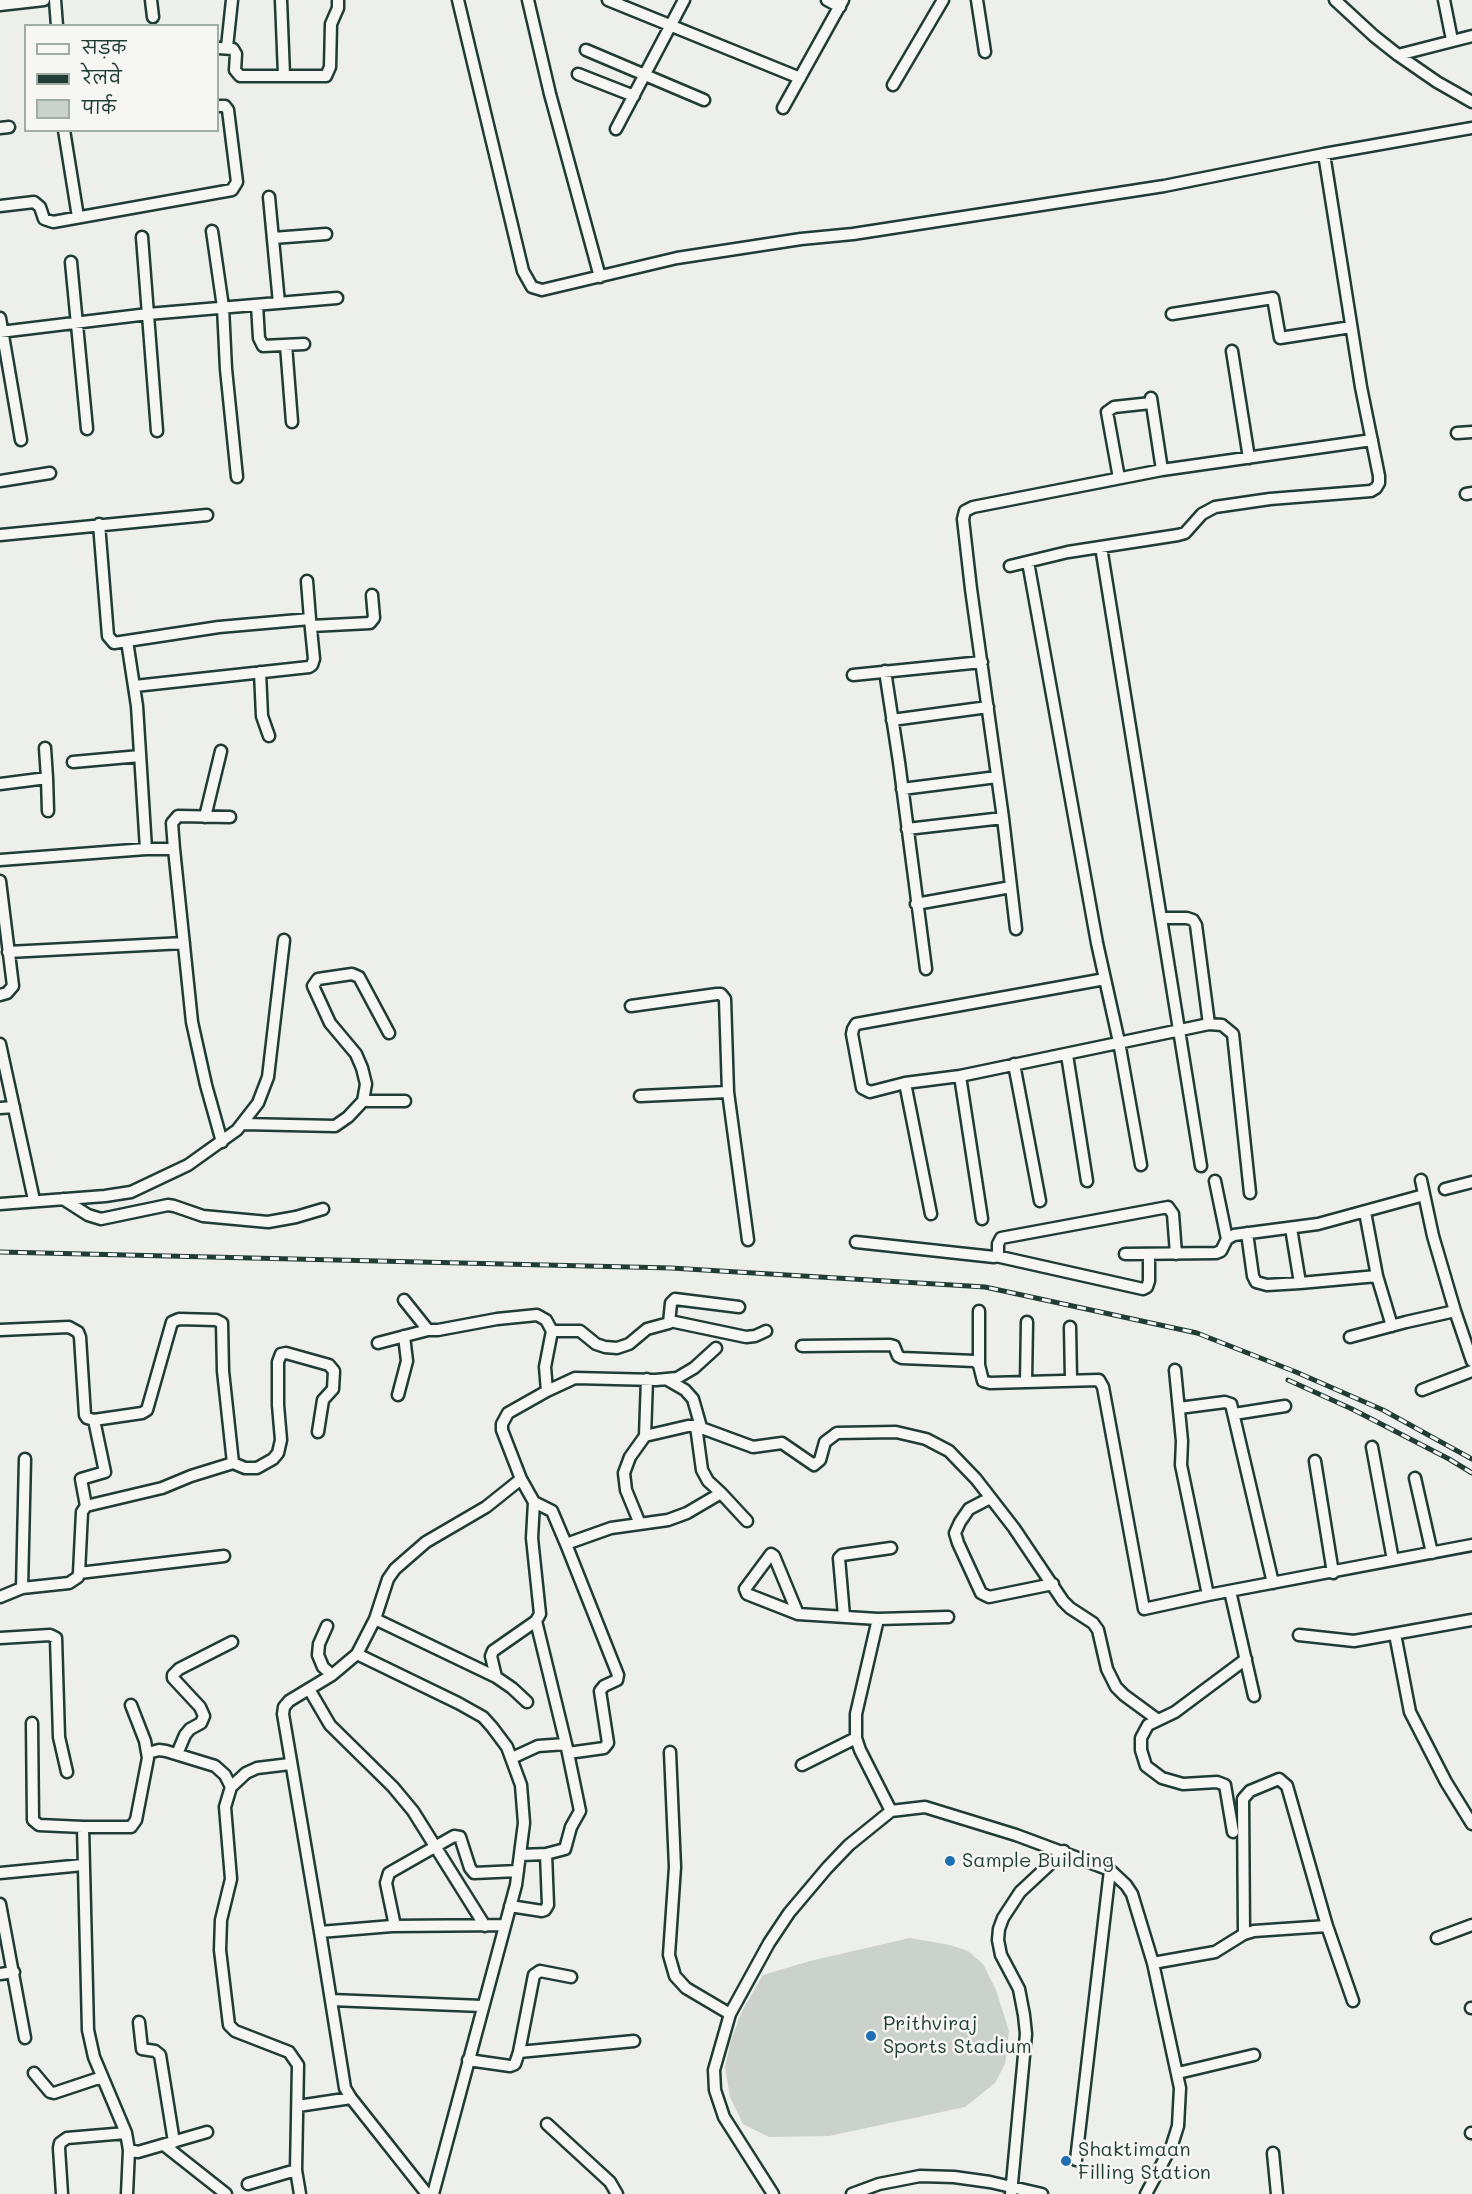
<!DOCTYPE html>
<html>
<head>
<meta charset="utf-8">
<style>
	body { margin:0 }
	#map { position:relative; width:1472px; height:2194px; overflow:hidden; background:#edefea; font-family:Mali,"Playpen Sans Deva",sans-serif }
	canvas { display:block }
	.legend { position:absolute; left:24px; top:24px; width:195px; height:108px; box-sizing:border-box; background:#f6f6f2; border:2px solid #a0aca6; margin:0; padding:8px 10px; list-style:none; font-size:18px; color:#1f3d34 }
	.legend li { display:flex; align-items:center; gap:12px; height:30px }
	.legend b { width:30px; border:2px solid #a0aca6 }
</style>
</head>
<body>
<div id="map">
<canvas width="1472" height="2194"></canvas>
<ul class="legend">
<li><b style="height:8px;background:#f6f6f2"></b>सड़क</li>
<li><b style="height:8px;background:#1f3d34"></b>रेलवे</li>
<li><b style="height:16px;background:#cbd2cc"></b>पार्क</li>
</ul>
</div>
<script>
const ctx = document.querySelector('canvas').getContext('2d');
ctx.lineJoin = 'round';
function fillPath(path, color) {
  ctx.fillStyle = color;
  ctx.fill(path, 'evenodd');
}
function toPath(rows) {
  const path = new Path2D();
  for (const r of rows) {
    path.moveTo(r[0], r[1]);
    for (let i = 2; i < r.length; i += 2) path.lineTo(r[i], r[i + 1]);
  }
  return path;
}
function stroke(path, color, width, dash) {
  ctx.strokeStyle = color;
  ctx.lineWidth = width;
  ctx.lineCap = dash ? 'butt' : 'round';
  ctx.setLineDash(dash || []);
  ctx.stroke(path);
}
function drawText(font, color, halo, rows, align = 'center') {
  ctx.font = font + ' Mali,sans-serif';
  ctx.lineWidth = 5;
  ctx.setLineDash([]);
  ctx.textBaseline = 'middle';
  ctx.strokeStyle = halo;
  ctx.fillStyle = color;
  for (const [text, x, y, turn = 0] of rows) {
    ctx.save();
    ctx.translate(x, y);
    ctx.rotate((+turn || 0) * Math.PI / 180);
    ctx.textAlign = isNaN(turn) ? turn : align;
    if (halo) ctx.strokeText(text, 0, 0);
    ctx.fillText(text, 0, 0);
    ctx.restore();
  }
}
const green = toPath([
	[910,1938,950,1945,968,1951,983,1964,996,1990,1009,2031,1005,2064,995,2083,965,2107,829,2136,769,2137,743,2124,730,2097,725,2067,731,2040,742,2011,763,1975,810,1961]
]);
const minor = toPath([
	[55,0,57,26],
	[151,0,153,17],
	[281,0,284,75],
	[458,0,523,271,532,287,542,290,677,258,801,239,853,234,1164,186,1324,154,1472,128],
	[528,0,550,94,600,277],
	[608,0,800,78],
	[827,0,840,7],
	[977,0,985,52],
	[1335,0,1374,36,1398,55,1437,82,1472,102],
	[1444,0,1452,40],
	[0,5,44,0],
	[227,47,232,0],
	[218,48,233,49,236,54,235,70,240,76,326,76,330,67,331,24,338,8,338,0],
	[586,50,704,100],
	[1398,55,1472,36],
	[578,74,634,96],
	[893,85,943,0],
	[783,108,843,0],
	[0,128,9,127],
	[616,129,684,0],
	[64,130,78,217],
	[269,197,279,303],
	[0,206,34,202,40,207,44,219,53,222,232,190,237,182,228,110,225,106,218,106],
	[212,231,223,307,226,369,237,477],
	[142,237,157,431],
	[273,238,326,234],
	[71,262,87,429],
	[257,305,259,338,263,346,304,344],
	[1172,314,1273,298,1280,338,1351,327],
	[0,318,21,440],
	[0,332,148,314,337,298],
	[286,345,292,422],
	[1232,351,1249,458],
	[1151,398,1162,470],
	[1457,433,1472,432],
	[1119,478,1107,412,1114,407,1151,403],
	[0,481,50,473],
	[1466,494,1472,493],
	[99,524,108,636,114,643,127,641],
	[0,535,207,515],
	[1101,547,1201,1166],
	[1028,562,1097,943,1119,1042,1141,1165],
	[1010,566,1068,552,1178,535,1185,533,1202,514,1215,507,1270,499,1371,491,1376,488,1379,483,1379,476,1361,387,1324,154],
	[307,581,310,619],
	[311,626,370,623,374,618,372,595],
	[885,671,899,762,926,969],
	[260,672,262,716,269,736],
	[853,675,982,662],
	[135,686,309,667,312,665,314,659,310,619,219,627,127,641,137,706,146,849],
	[892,720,988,707],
	[45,748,47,778],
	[73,762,140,756],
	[0,784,47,778,48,811],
	[902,789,997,777],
	[205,817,221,751],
	[907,829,1003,818],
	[174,849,172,823,178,816,230,817],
	[0,860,146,849,174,849,192,1022,206,1085,222,1142],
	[0,881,13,986,7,993,0,995],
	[916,904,1011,887],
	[1161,918,1187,918,1193,920,1196,925,1209,1024,1222,1025,1233,1034,1250,1193],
	[1016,929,1003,818,971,589,963,519,965,511,973,507,1162,470,1372,440],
	[8,952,184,943],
	[1105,979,856,1024,853,1029,852,1034,862,1088,870,1092,905,1083,960,1076,1209,1024],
	[631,1006,717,994,721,994,725,999,728,1092,748,1240],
	[0,1044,34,1200],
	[1067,1055,1087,1181],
	[1014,1064,1040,1201],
	[960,1076,982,1219],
	[905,1083,931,1214],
	[640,1096,728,1092],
	[363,1101,405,1101],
	[0,1108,14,1107],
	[243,1124,335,1126,348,1117,363,1101,366,1084,362,1068,356,1054,330,1023,313,986,318,979,352,974,359,977,389,1033],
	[1421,1180,1433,1236,1455,1311,1472,1361],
	[1215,1181,1227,1239],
	[1445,1189,1472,1182],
	[63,1199,88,1215,101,1219,168,1205,174,1206,203,1216,268,1222,296,1217,323,1209],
	[0,1204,105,1196,131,1192,188,1165,237,1130,258,1103,268,1077,284,940],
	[1365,1212,1377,1276],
	[1291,1228,1300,1283,1377,1276,1392,1326],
	[1247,1233,1253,1276,1256,1282,1267,1285,1300,1283],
	[856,1242,994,1257,998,1254,998,1244,1001,1238,1168,1207,1173,1214,1176,1254],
	[1125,1254,1216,1253,1221,1251,1227,1239,1234,1235,1318,1224,1424,1195],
	[996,1256,1143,1289,1147,1287,1149,1281,1149,1254],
	[404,1300,428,1330,438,1330,497,1319,537,1315,546,1320,552,1331],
	[979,1311,979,1365],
	[670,1321,746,1337,755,1336,766,1331],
	[1070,1327,1071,1379],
	[0,1330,69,1327,78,1332,80,1337,85,1415,87,1418,94,1420,142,1413,147,1410,172,1322,179,1319,216,1320,222,1323,223,1371,233,1463,191,1476,162,1488,86,1506,82,1512,79,1573],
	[1350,1337,1406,1322,1455,1311],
	[378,1343,428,1330],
	[802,1346,890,1345,894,1346,898,1356,902,1358,975,1361,979,1365,983,1381,990,1383,1099,1380,1103,1387,1144,1609,1208,1595,1472,1545],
	[1175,1370,1182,1441,1181,1465,1208,1595],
	[647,1379,645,1436,688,1426,696,1426,753,1447,782,1443,814,1465,820,1460,825,1442,837,1433,896,1432,926,1439,949,1451,976,1479,1014,1528,1063,1601,1070,1608,1093,1623,1098,1630,1107,1669,1116,1687,1124,1695,1158,1720],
	[666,1379,685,1390,693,1399,701,1427],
	[1026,1381,1027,1322],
	[1422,1390,1472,1371],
	[547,1391,545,1367,552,1331,580,1331,596,1344,605,1347,617,1348,629,1344,647,1329,669,1323,671,1303,675,1299,739,1307],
	[398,1395,407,1361,404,1336],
	[1179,1408,1225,1402,1231,1404,1273,1583],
	[1234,1414,1285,1406],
	[1372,1447,1393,1560],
	[1315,1461,1333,1573],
	[233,1463,245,1468,257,1468,273,1459,278,1453,281,1440,278,1405,278,1362,281,1354,286,1353,329,1365,334,1371,333,1389,323,1400,318,1432],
	[1415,1478,1432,1553],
	[521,1479,534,1502,552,1511,566,1544,611,1528,668,1520,687,1513,721,1493,708,1481,702,1470,696,1426],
	[721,1493,747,1521],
	[990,1498,969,1509,960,1522,955,1533,958,1543,981,1593,989,1597,1053,1584],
	[86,1506,81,1479,105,1472,94,1420],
	[640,1524,626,1490,624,1473,630,1457,645,1436],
	[22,1588,25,1459],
	[1230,1591,1254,1696],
	[0,1597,22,1588,69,1583,78,1577,79,1573,224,1556],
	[798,1614,774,1556,771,1554,745,1589,747,1594,798,1614,878,1619,856,1714,856,1738,860,1750,891,1811],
	[844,1616,839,1558,842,1555,891,1548],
	[375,1619,496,1677,512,1688,527,1702],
	[878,1619,948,1617],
	[536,1621,566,1744],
	[327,1626,319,1644,318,1655,323,1667,332,1675],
	[1395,1634,1410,1712,1446,1782,1472,1824],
	[1299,1635,1354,1641,1472,1620],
	[0,1638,50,1635,56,1638,59,1737,67,1772],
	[357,1654,332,1675,289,1701,284,1707,283,1714,320,1932,392,1926,505,1925],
	[496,1677,491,1656,493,1651,536,1621,540,1614,532,1538,534,1502],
	[309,1689,330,1725,393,1787,413,1811,485,1926],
	[32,1723,33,1820,39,1825,83,1827,88,2030,94,2057,126,2133],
	[670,1752,675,1867,669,1955,675,1976,686,1988,730,2014],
	[148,1753,159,1750,166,1751,215,1766,225,1775,231,1787],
	[177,1754,185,1735,190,1729,201,1723,204,1716,200,1707,173,1678,173,1675,179,1669,232,1642],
	[512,1758,538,1746,566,1744,568,1753,604,1748,608,1743,600,1691,604,1686,617,1680,618,1675,566,1544],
	[290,1764,257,1768,246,1773,231,1787,225,1807,231,1879,221,1920,220,1950,229,2025,235,2031,289,2052,298,2065,296,2170],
	[802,1765,856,1738],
	[83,1827,131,1827,136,1820,148,1758,145,1741,131,1705],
	[1233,1832,1225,1785,1217,1782,1183,1784,1162,1778,1146,1766,1141,1750,1141,1738,1148,1725,1175,1712,1246,1659],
	[546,1854,565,1849,571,1827,580,1811,568,1753],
	[0,1873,83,1865],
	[0,1904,25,2038],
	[510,1906,542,1911,545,1910,548,1905,546,1854,521,1855],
	[395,1926,386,1883,389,1873,454,1836,460,1837,470,1868,474,1873,518,1871],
	[320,1932,345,2088,351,2098,427,2194],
	[1244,1934,1243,1799,1250,1791,1279,1779,1287,1786,1327,1926],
	[1437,1938,1472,1925],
	[1153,1963,1215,1952,1244,1934,1254,1931,1327,1926,1353,2001],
	[0,1974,14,1972],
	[331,2000,482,2006],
	[1471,2008,1472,2008],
	[139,2022,142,2049,155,2051,160,2055,174,2142],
	[519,2052,634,2041],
	[468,2060,510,2066,515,2064,519,2052,534,1975,540,1971,571,1977],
	[34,2073,50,2092,54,2093,102,2077],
	[1178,2073,1254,2055],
	[298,2106,351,2098],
	[547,2124,610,2182,617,2194],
	[1471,2133,1472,2133],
	[164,2145,226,2194],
	[1273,2153,1277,2194],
	[1076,2160,1110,1870],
	[248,2184,296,2170,300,2194],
	[62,2194,59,2148,60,2143,67,2138,126,2133,129,2150,138,2152,207,2132],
	[127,2194,129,2150],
	[433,2194,516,1885,524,1823,521,1785,507,1747,492,1727,483,1717,458,1703,357,1654,375,1619,388,1579,395,1569,426,1542,486,1507,521,1479,502,1430,502,1424,508,1413,547,1391,575,1378,656,1380,677,1378,694,1368,716,1348],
	[773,2194,724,2117,715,2090,714,2070,730,2014,769,1943,789,1913,827,1868,849,1845,891,1811,925,1807,1016,1835,1110,1870,1126,1885,1132,1894,1153,1963,1180,2088,1178,2126,1172,2145,1146,2194],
	[852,2194,879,2184,920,2176,954,2177,990,2182,1042,2194],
	[1011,2194,1026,2034,1024,2015,1019,1989,1001,1955,998,1940,999,1929,1003,1918,1020,1892,1064,1851]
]);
const rail = toPath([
	[0,1252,671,1268,985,1287,1197,1333,1296,1372,1383,1410,1472,1459],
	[1288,1380,1352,1409,1449,1459,1472,1473]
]);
const markers = [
	[950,1861,6,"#1f6fb2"],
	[871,2036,6,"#1f6fb2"],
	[1066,2161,6,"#1f6fb2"]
];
const poiNames = [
	["Sample Building",962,1861],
	["Prithviraj",883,2024],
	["Sports Stadium",883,2047],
	["Shaktimaan",1078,2150],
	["Filling Station",1078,2173]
];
fillPath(green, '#cbd2cc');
stroke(minor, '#1f3d34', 15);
stroke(minor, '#f6f6f2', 10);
stroke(rail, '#1f3d34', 5);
stroke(rail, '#f6f6f2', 3, [9]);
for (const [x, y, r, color] of markers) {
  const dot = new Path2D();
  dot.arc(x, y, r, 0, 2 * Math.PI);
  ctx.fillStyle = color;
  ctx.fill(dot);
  stroke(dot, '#f6f6f2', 2);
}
drawText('20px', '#1f3d34', '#f6f6f2', poiNames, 'left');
</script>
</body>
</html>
